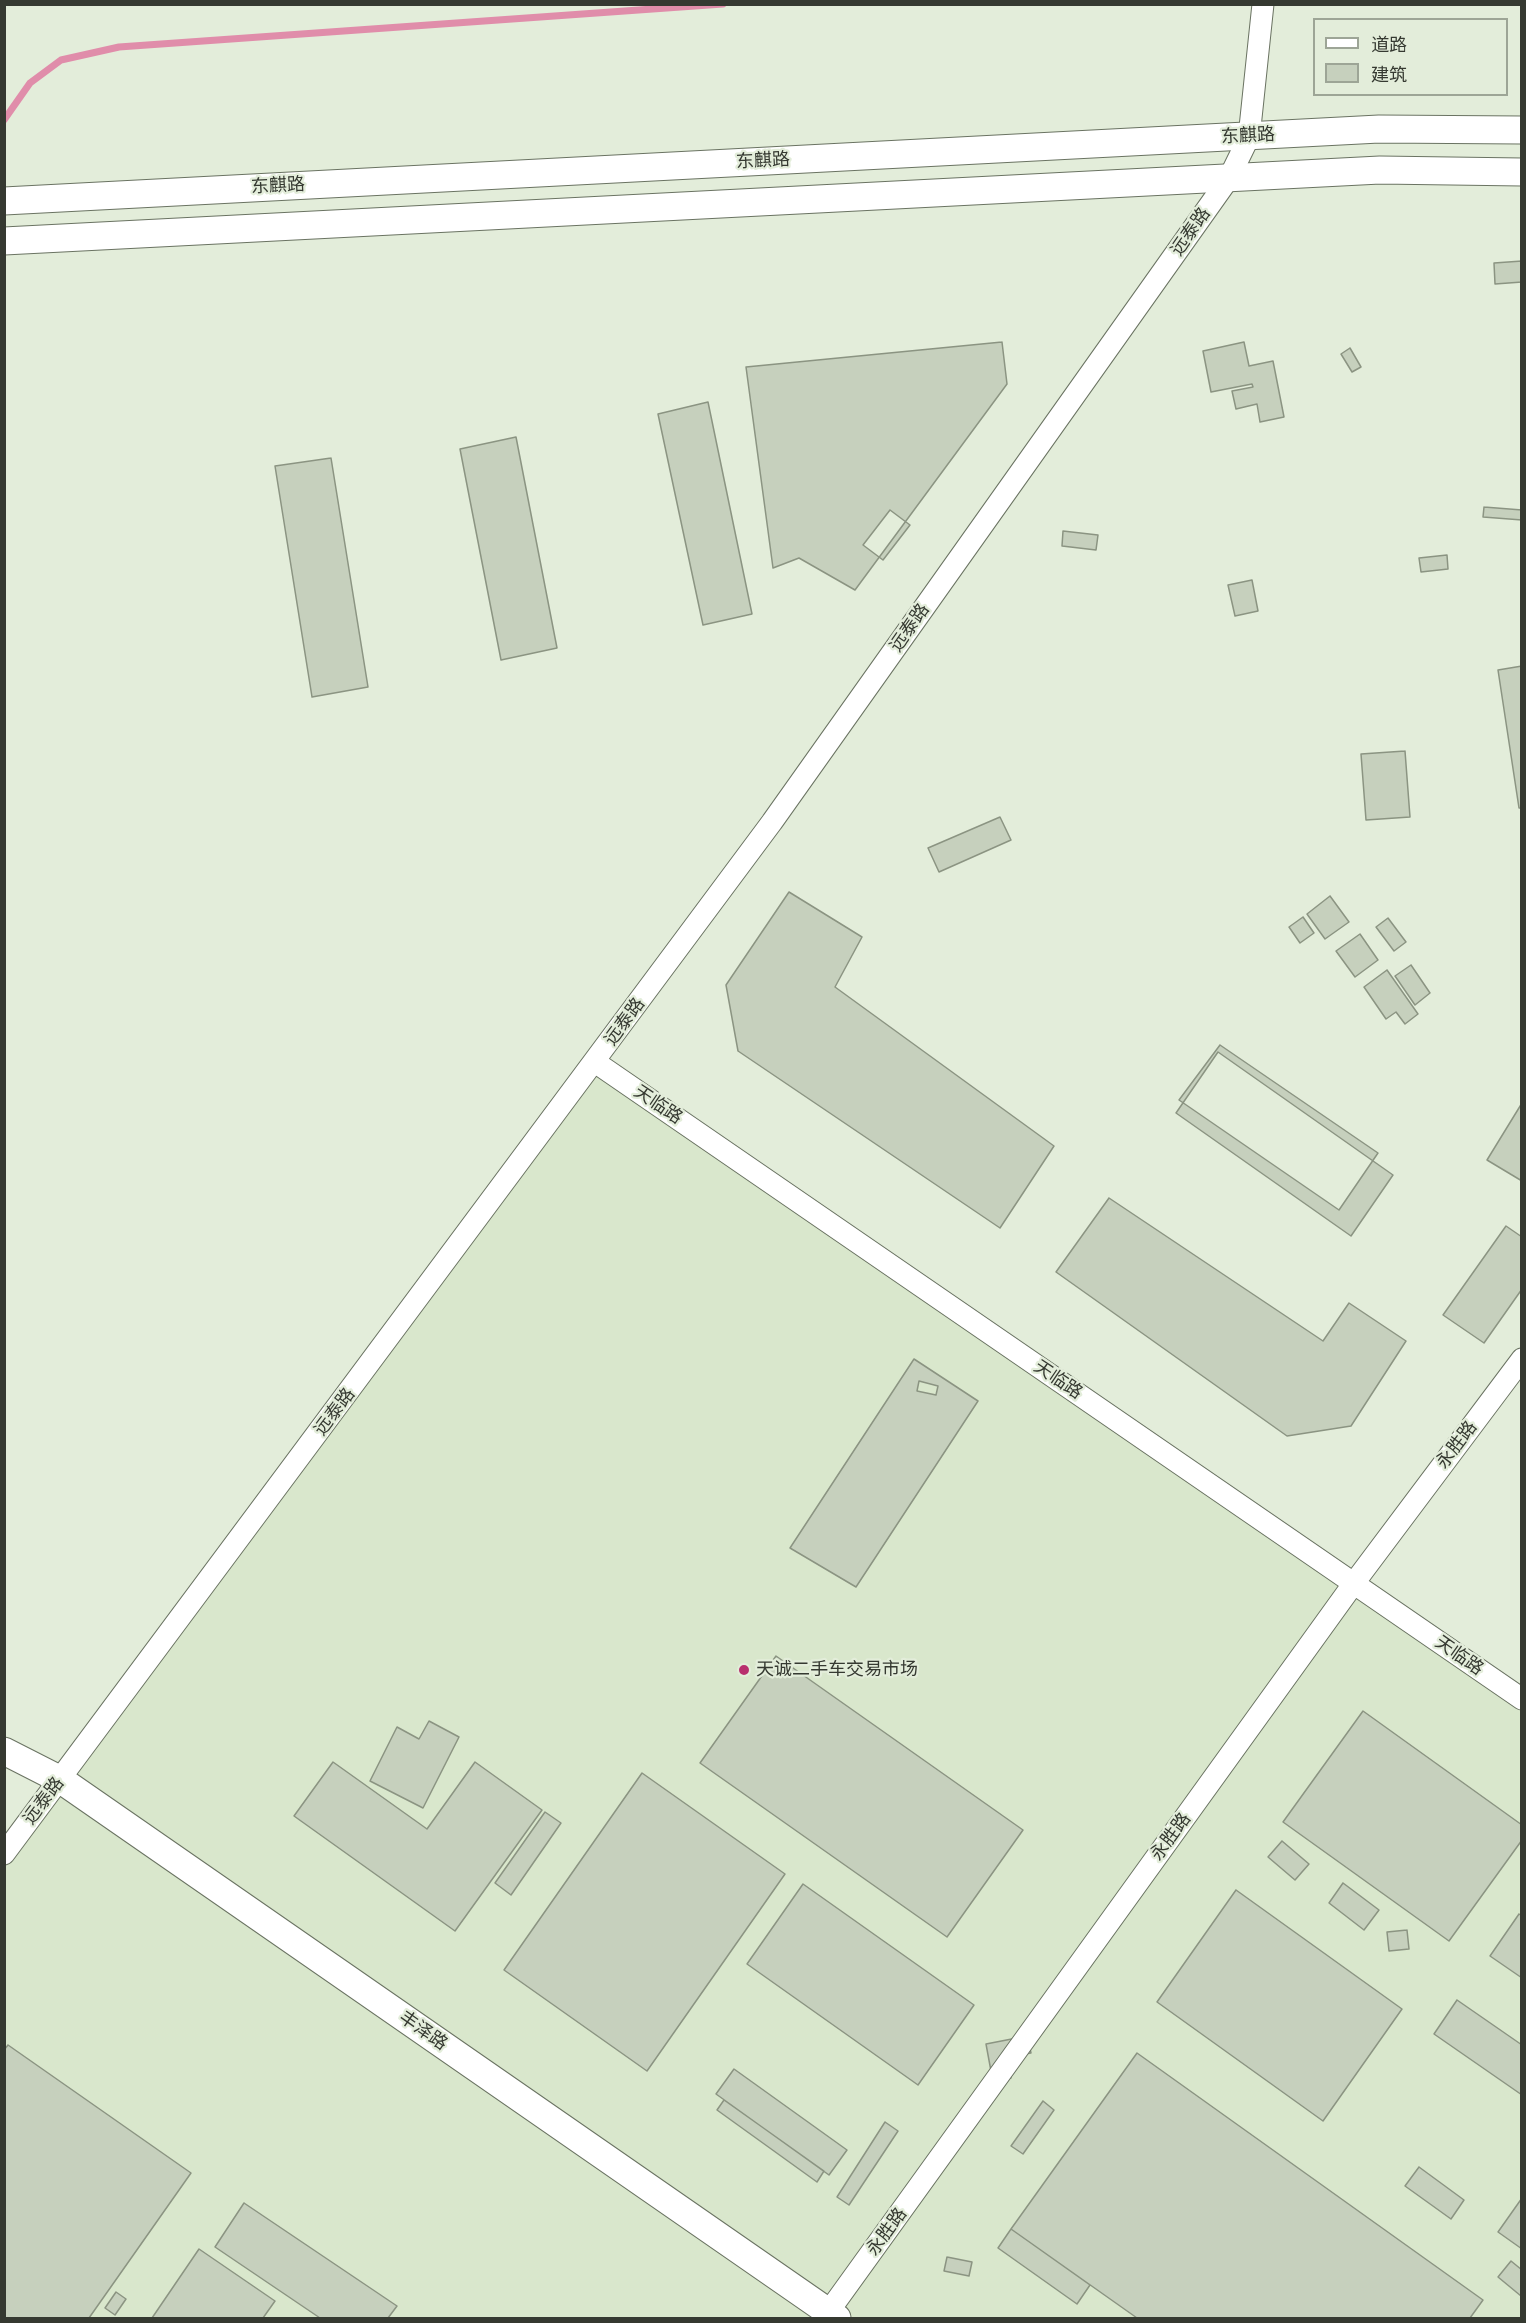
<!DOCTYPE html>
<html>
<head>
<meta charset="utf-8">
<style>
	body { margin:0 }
	#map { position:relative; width:1526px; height:2323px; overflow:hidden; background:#e3edda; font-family:Lora,"Noto Sans SC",serif }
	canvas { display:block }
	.frame { position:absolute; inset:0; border:6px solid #353931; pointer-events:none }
	.legend { position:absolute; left:1313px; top:18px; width:195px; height:78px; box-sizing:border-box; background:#e3edda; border:2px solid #9da596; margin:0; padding:8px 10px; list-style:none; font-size:18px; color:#353931 }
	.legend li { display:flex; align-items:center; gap:12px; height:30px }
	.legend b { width:30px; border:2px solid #9da596 }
</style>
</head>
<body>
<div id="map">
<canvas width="1526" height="2323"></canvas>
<div class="frame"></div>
<ul class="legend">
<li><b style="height:8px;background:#fff"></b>道路</li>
<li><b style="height:16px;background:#c6d0bd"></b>建筑</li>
</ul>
</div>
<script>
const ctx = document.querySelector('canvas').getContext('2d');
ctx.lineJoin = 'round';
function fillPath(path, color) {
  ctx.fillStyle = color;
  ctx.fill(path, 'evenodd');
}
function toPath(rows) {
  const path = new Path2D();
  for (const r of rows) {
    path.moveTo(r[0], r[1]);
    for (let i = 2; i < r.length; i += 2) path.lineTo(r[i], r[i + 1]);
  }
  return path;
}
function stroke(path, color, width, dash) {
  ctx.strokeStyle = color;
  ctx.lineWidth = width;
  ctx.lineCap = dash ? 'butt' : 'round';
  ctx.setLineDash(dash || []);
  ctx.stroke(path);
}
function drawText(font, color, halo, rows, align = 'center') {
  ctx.font = font + ' Lora,"Noto Sans SC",serif';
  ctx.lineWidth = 4.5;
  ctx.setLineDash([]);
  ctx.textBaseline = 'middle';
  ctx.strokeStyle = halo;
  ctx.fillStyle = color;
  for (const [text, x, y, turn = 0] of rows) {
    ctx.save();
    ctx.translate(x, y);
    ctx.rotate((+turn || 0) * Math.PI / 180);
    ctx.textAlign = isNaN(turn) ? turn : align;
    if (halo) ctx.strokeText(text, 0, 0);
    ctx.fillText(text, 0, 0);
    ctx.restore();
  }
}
const built = toPath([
	[595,1062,1354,1583,1521,1710,1521,2318,5,2318,4,1854]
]);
const stream = toPath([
	[4,120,30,83,61,60,119,47,723,4]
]);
const building = toPath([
	[1522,261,1522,282,1495,284,1494,263,1522,261],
	[1002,342,1007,384,855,590,799,558,773,568,746,367,1002,342],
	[1244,342,1249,366,1273,361,1284,417,1260,422,1257,404,1236,409,1232,391,1253,387,1252,384,1211,392,1203,351,1244,342],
	[1350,348,1361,367,1352,372,1341,354,1350,348],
	[708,402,752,614,703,625,658,414,708,402],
	[516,437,557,648,501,660,460,449,516,437],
	[331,458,368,687,312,697,275,466,331,458],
	[1484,507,1522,510,1522,520,1483,517,1484,507],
	[890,510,910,525,883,560,863,545,890,510],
	[1063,531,1098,535,1096,550,1062,546,1063,531],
	[1447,555,1448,569,1421,572,1419,558,1447,555],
	[1252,580,1258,611,1235,616,1228,585,1252,580],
	[1522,666,1522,808,1519,808,1498,670,1522,666],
	[1405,751,1410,817,1366,820,1361,754,1405,751],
	[1000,817,1011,840,939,872,928,848,1000,817],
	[789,892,862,937,835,987,1054,1146,1000,1228,738,1051,726,985,789,892],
	[1330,896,1349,922,1325,939,1307,914,1330,896],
	[1303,917,1314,933,1300,943,1289,927,1303,917],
	[1388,918,1406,942,1394,951,1376,927,1388,918],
	[1360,934,1378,960,1355,977,1336,951,1360,934],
	[1411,965,1430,993,1415,1005,1395,976,1411,965],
	[1387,970,1418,1014,1405,1024,1396,1012,1386,1019,1364,987,1387,970],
	[1220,1045,1378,1153,1339,1210,1179,1100,1220,1045],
	[1218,1052,1393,1175,1351,1236,1176,1113,1218,1052],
	[1522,1103,1522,1181,1487,1160,1522,1103],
	[1109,1198,1323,1341,1349,1303,1406,1341,1351,1426,1287,1436,1056,1272,1109,1198],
	[1506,1226,1522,1237,1522,1289,1484,1343,1443,1315,1506,1226],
	[914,1359,978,1401,856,1587,790,1548,914,1359],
	[919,1381,938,1386,936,1395,917,1391,919,1381],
	[776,1656,1023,1830,947,1937,700,1763,776,1656],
	[1363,1711,1522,1825,1522,1840,1449,1941,1283,1822,1363,1711],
	[429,1721,459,1737,423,1808,370,1781,397,1727,419,1739,429,1721],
	[333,1762,427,1829,475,1762,542,1810,455,1931,294,1816,333,1762],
	[642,1773,785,1874,647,2071,504,1970,642,1773],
	[545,1812,561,1823,511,1895,495,1883,545,1812],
	[1282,1841,1309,1864,1295,1880,1268,1857,1282,1841],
	[1343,1883,1379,1910,1364,1930,1329,1903,1343,1883],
	[803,1884,974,2005,918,2085,747,1964,803,1884],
	[1236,1890,1402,2009,1323,2121,1157,2002,1236,1890],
	[1519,1914,1522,1916,1522,1978,1490,1956,1519,1914],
	[1407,1930,1409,1949,1389,1951,1387,1932,1407,1930],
	[1457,2000,1522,2045,1522,2095,1434,2034,1457,2000],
	[1027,2036,1031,2053,1007,2057,1011,2078,993,2082,986,2044,1027,2036],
	[8,2045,191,2173,89,2318,4,2318,4,2050,8,2045],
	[1137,2053,1483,2300,1470,2318,1137,2318,1011,2229,1137,2053],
	[734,2069,847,2150,829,2175,716,2094,734,2069],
	[724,2100,824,2171,817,2182,717,2110,724,2100],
	[1043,2101,1054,2110,1023,2154,1011,2146,1043,2101],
	[885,2122,898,2131,849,2205,837,2197,885,2122],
	[1419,2167,1464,2200,1451,2219,1405,2186,1419,2167],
	[1522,2198,1522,2249,1498,2232,1522,2198],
	[244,2203,397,2306,388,2318,320,2318,215,2247,244,2203],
	[1011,2229,1090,2285,1077,2304,998,2248,1011,2229],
	[199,2249,275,2301,263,2318,152,2318,199,2249],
	[947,2257,972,2262,969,2276,944,2271,947,2257],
	[1511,2261,1522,2270,1521,2296,1498,2277,1511,2261],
	[116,2292,126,2299,115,2315,105,2308,116,2292]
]);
const minor = toPath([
	[595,1062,1522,1699],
	[4,1854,772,822,1229,178,1249,137,1263,4],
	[824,2318,1354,1583,1522,1359]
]);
const major = toPath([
	[4,201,1379,129,1522,130],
	[4,241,1380,170,1522,172],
	[4,1751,61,1780,837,2318]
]);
const markers = [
	[744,1670,6,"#b82f6d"]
];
const streetNames = [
	["东麒路",1248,136,-3],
	["东麒路",763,161,-3],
	["东麒路",278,186,-3],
	["远泰路",1191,232,-55],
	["远泰路",910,628,-55],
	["远泰路",625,1022,-54],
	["天临路",658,1105,34],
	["天临路",1058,1380,34],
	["远泰路",335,1412,-53],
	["永胜路",1457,1445,-53],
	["天临路",1459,1656,35],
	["远泰路",44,1801,-53],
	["永胜路",1171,1837,-54],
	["丰泽路",423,2031,35],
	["永胜路",887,2232,-54]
];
const poiNames = [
	["天诚二手车交易市场",756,1670]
];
fillPath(built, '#d9e7cc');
stroke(stream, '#e08daa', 7);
fillPath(building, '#c6d0bd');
stroke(building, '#8b9482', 1.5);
stroke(minor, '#6a7362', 23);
stroke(major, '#6a7362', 29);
stroke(minor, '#fff', 21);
stroke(major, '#fff', 27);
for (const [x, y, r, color] of markers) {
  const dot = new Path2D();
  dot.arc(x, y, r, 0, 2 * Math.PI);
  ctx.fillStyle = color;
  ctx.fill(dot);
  stroke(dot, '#e3edda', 2);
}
drawText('18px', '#353931', '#e3edda', streetNames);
drawText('18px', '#353931', '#e3edda', poiNames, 'left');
</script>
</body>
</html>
